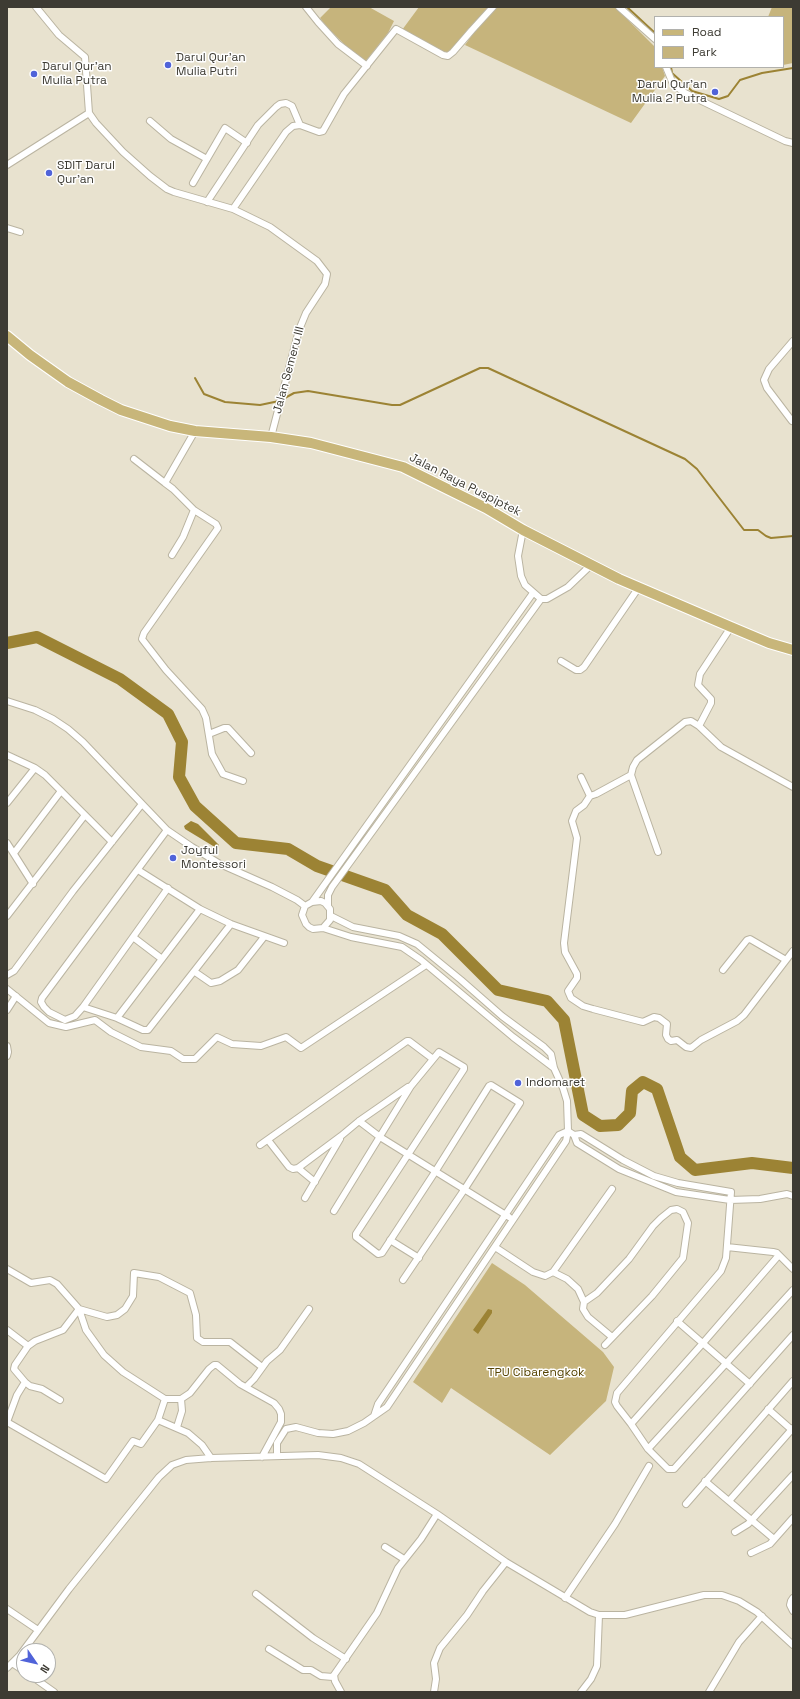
<!DOCTYPE html>
<html>
<head>
<meta charset="utf-8">
<style>
	body { margin:0 }
	#map { position:relative; width:800px; height:1699px; overflow:hidden; background:#e8e2cf; font-family:"Space Grotesk",sans-serif }
	canvas { display:block }
	.frame { position:absolute; inset:0; border:8px solid #3d3b33; pointer-events:none }
	.legend { position:absolute; left:654px; top:16px; width:130px; height:52px; box-sizing:border-box; background:#fff; border:1px solid #b1b1ad; margin:0; padding:5px 7px; list-style:none; font-size:12px; color:#3d3b33 }
	.legend li { display:flex; align-items:center; gap:8px; height:20px }
	.legend b { width:20px; border:1px solid #b1b1ad }
	.north { position:absolute; left:16px; top:1643px; width:40px; height:40px; box-sizing:border-box; background:#fff; border:1px solid #b1b1ad; border-radius:50%; rotate:124deg; font-size:11px; font-weight:700; line-height:16px; text-align:center; color:#3d3b33 }
	.north::after { content:''; display:block; margin:auto; width:14px; height:18px; background:#5063d9; clip-path:polygon(50% 0,100% 100%,50% 72%,0 100%) }
</style>
</head>
<body>
<div id="map">
<canvas width="800" height="1699"></canvas>
<div class="frame"></div>
<ul class="legend">
<li><b style="height:5px;background:#c8b67a"></b>Road</li>
<li><b style="height:11px;background:#c6b47c"></b>Park</li>
</ul>
<div class="north">N</div>
</div>
<script>
const ctx = document.querySelector('canvas').getContext('2d');
ctx.lineJoin = 'round';
function fillPath(path, color) {
  ctx.fillStyle = color;
  ctx.fill(path, 'evenodd');
}
function toPath(rows) {
  const path = new Path2D();
  for (const r of rows) {
    path.moveTo(r[0], r[1]);
    for (let i = 2; i < r.length; i += 2) path.lineTo(r[i], r[i + 1]);
  }
  return path;
}
function stroke(path, color, width, dash) {
  ctx.strokeStyle = color;
  ctx.lineWidth = width;
  ctx.lineCap = dash ? 'butt' : 'round';
  ctx.setLineDash(dash || []);
  ctx.stroke(path);
}
function drawText(font, color, halo, rows, align = 'center') {
  ctx.font = font + ' "Space Grotesk",sans-serif';
  ctx.lineWidth = 3;
  ctx.setLineDash([]);
  ctx.textBaseline = 'middle';
  ctx.strokeStyle = halo;
  ctx.fillStyle = color;
  for (const [text, x, y, turn = 0] of rows) {
    ctx.save();
    ctx.translate(x, y);
    ctx.rotate((+turn || 0) * Math.PI / 180);
    ctx.textAlign = isNaN(turn) ? turn : align;
    if (halo) ctx.strokeText(text, 0, 0);
    ctx.fillText(text, 0, 0);
    ctx.restore();
  }
}
const green = toPath([
	[331,7,369,7,394,21,388,33,365,62,346,46,326,26,320,18],
	[419,7,490,7,468,29,452,51,446,53,402,30],
	[497,7,615,7,655,47,655,67,662,67,665,76,631,123,465,45,475,31],
	[772,7,793,7,793,63,783,65,783,17,768,17],
	[492,1263,525,1285,603,1352,614,1367,606,1401,550,1455,451,1388,442,1403,413,1382]
]);
const water = toPath([
	[191,821,198,824,219,845,218,849,185,829,184,826],
	[488,1309,492,1310,492,1313,478,1334,473,1330]
]);
const stream = toPath([
	[627,7,655,33],
	[671,67,672,73,692,91,719,99,728,96,740,80,762,73,793,68],
	[195,378,204,394,225,402,260,405,279,401],
	[283,399,294,393,308,391,392,405,400,405,480,368,488,368,685,459,697,469,744,530,758,530,766,536,771,538,793,536]
]);
const river = toPath([
	[7,643,37,637,120,679,168,714,182,742,179,777,195,806,236,843,288,849,317,866,385,890,407,915,442,934,498,990,547,1001,564,1020,583,1115,600,1126,618,1125,630,1113,632,1091,643,1082,657,1089,680,1157,695,1170,752,1163,793,1168]
]);
const street = toPath([
	[36,7,59,35,85,57,89,113,96,123,123,152,150,176,167,189,174,192,233,209,270,227,317,261,327,274,325,284,306,313,299,330,271,437],
	[306,7,318,22,338,44,367,66],
	[619,7,655,39],
	[666,67,673,84,685,93,785,141,793,143],
	[150,121,171,139,207,159],
	[7,165,89,113],
	[193,183,225,128,247,143],
	[207,202,258,125,276,107,280,104,286,103,292,106,300,125],
	[233,209,286,132,293,126,300,125,319,132,323,131,344,94,396,29,443,55,448,56,453,52,472,30,493,7],
	[7,228,20,232],
	[792,421,767,388,764,380,769,369,793,341],
	[195,431,165,483,173,489,194,510,216,524,218,528,144,633,142,639,166,670,202,709,206,718,212,754,223,774,243,781],
	[134,459,165,483],
	[523,530,518,556,521,576,525,585,541,599,547,599,568,587,592,564],
	[172,555,183,537,194,510],
	[561,661,576,670,580,670,584,667,639,587],
	[7,701,35,710,53,719,68,729,83,742,167,830,192,847,220,864,272,887,297,900,305,906],
	[699,726,711,703,711,699,698,685,700,674,731,627],
	[209,734,224,728,228,728,251,753],
	[7,755,35,768,45,775,112,842],
	[631,775,658,852],
	[581,777,590,796,596,794,631,775,633,767,637,760,685,722,691,721,699,726,721,747,793,787],
	[590,796,584,805,576,811,572,821,577,838,564,943,565,952,577,974,577,978,568,991,571,998,583,1006,593,1009,639,1021,643,1022,654,1017,659,1018,667,1024,666,1035,668,1039,671,1041,677,1040,686,1047,691,1048,701,1040,737,1021,744,1015,793,951],
	[7,803,35,768],
	[167,830,42,998,41,1002,44,1007,49,1012,65,1020,75,1016,83,1007,168,888],
	[7,843,33,884],
	[14,853,61,791],
	[138,870,200,909,231,924,284,943],
	[312,902,533,593],
	[328,906,328,895,332,887,541,599],
	[7,916,85,815],
	[323,928,330,920,330,909,325,903,321,901,312,902,305,906,302,915,306,924,309,927,313,929,323,928,351,937,402,947,421,960,513,1037,554,1068],
	[133,937,162,959],
	[723,970,747,940,750,939,786,960],
	[195,972,211,983,220,981,238,970,264,937],
	[7,975,14,971,73,891,142,804],
	[7,989,49,1023,66,1027,95,1020,111,1032,141,1047,171,1051,183,1059,195,1059,217,1037,232,1044,261,1046,286,1037,301,1048,426,965],
	[83,1007,117,1018,143,1030,148,1030,231,924],
	[7,1010,16,996],
	[117,1018,200,909],
	[7,1046,8,1052,7,1056],
	[359,1121,380,1137,509,1217],
	[568,1131,574,1135,581,1134,623,1160,654,1176,678,1183,731,1192,726,1258,721,1271,617,1393,615,1402,617,1406,631,1424,703,1343,779,1255],
	[574,1135,577,1143,619,1169,676,1192,730,1200,760,1199,787,1194,793,1196],
	[268,1140,289,1167,293,1169,298,1168,341,1136,359,1121,408,1087],
	[260,1145,407,1041,409,1041,433,1059],
	[298,1168,315,1182],
	[305,1198,340,1139],
	[334,1211,411,1086,439,1052,464,1067,464,1069,356,1234,356,1237,378,1254,382,1253,435,1172,489,1086,491,1085,520,1103,464,1190,403,1280],
	[390,1240,419,1258],
	[495,1247,533,1272,545,1276,553,1272],
	[727,1247,773,1252,777,1253,793,1269],
	[7,1269,31,1283,50,1280,57,1284,79,1309,86,1330,104,1355,123,1372,165,1399,158,1420,141,1444,133,1441,106,1479,7,1422,17,1395,25,1382,14,1369,15,1365,28,1346,35,1341,63,1330,79,1309,107,1317,117,1315,125,1309,133,1296,134,1273,159,1277,190,1293,196,1315,197,1338,203,1342,230,1342,262,1367],
	[584,1302,578,1289,567,1279,553,1272,612,1189],
	[677,1321,750,1384],
	[7,1330,28,1346],
	[605,1345,652,1296,683,1258,688,1223,683,1212,677,1209,671,1210,661,1218,653,1226,629,1259,597,1293,584,1302,583,1309,588,1317,612,1337],
	[25,1382,30,1386,42,1389,60,1400],
	[246,1387,254,1379,267,1361,280,1350,309,1309],
	[165,1399,181,1399,190,1393,209,1369,214,1365,217,1365,240,1384,274,1403,279,1409,281,1414,281,1422,262,1457],
	[768,1409,793,1431],
	[374,1416,378,1404,559,1135,568,1131],
	[158,1420,188,1433,202,1445,211,1458],
	[631,1424,648,1449,668,1469,674,1469,793,1335],
	[177,1427,182,1411,181,1399],
	[648,1449,793,1290],
	[277,1456,277,1443,286,1429,296,1427,318,1433,333,1434,348,1431,364,1423,387,1407,566,1141,568,1131,567,1101,563,1088,554,1068,551,1054,544,1047,502,1016,461,980,417,944,399,936,353,927,331,916],
	[705,1481,774,1539],
	[729,1501,793,1428],
	[686,1504,793,1381],
	[735,1532,748,1524,793,1475],
	[385,1547,404,1559],
	[751,1553,770,1544,793,1518],
	[256,1594,313,1638,346,1659],
	[565,1598,615,1524,649,1466],
	[793,1598,791,1601,790,1605,793,1611],
	[7,1609,38,1630],
	[269,1649,303,1670,311,1670,321,1676,333,1677],
	[12,1663,24,1671],
	[7,1668,20,1655,69,1589,159,1477,172,1465,186,1460,211,1458,318,1455,341,1458,359,1464,437,1514,506,1562,590,1612,599,1615,625,1615,704,1595,722,1595,739,1601,757,1612,793,1645],
	[30,1675,54,1692],
	[341,1692,335,1681,334,1675,377,1613,398,1568,421,1539,437,1514],
	[434,1692,436,1679,434,1663,440,1648,467,1615,483,1591,506,1562],
	[581,1692,591,1679,597,1666,599,1615],
	[709,1692,739,1642,762,1616]
]);
const primary = toPath([
	[7,336,30,355,68,382,101,400,121,410,170,426,195,431,271,437,311,443,403,467,486,508,523,530,619,579,731,627,769,643,793,650]
]);
const markers = [
	[168,65,4,"#5063d9"],
	[34,74,4,"#5063d9"],
	[715,92,4,"#5063d9"],
	[49,173,4,"#5063d9"],
	[173,858,4,"#5063d9"],
	[518,1083,4,"#5063d9"]
];
const poiNames = [
	["Darul Qur'an",176,58],
	["Mulia Putri",176,72],
	["Darul Qur'an",42,67],
	["Mulia Putra",42,81],
	["Darul Qur'an",707,85,"right"],
	["Mulia 2 Putra",707,99,"right"],
	["SDIT Darul",57,166],
	["Qur'an",57,180],
	["Joyful",181,851],
	["Montessori",181,865],
	["Indomaret",526,1083]
];
const streetNames = [
	["Jalan Semeru III",289,370,-75],
	["Jalan Raya Puspiptek",465,485,27]
];
const parkNames = [
	["TPU Cibarengkok",536,1373]
];
fillPath(green, '#c6b47c');
fillPath(water, '#9c8334');
stroke(stream, '#9c8334', 2);
stroke(river, '#9c8334', 12);
stroke(street, '#bab4a1', 8);
stroke(primary, '#fff', 12);
stroke(street, '#fff', 6);
stroke(primary, '#c8b67a', 10);
for (const [x, y, r, color] of markers) {
  const dot = new Path2D();
  dot.arc(x, y, r, 0, 2 * Math.PI);
  ctx.fillStyle = color;
  ctx.fill(dot);
  stroke(dot, '#fff', 1.5);
}
drawText('12px', '#3d3b33', '#fff', poiNames, 'left');
drawText('12px', '#3d3b33', '#fff', streetNames);
drawText('12px', '#574504', '#fff', parkNames);
</script>
</body>
</html>
